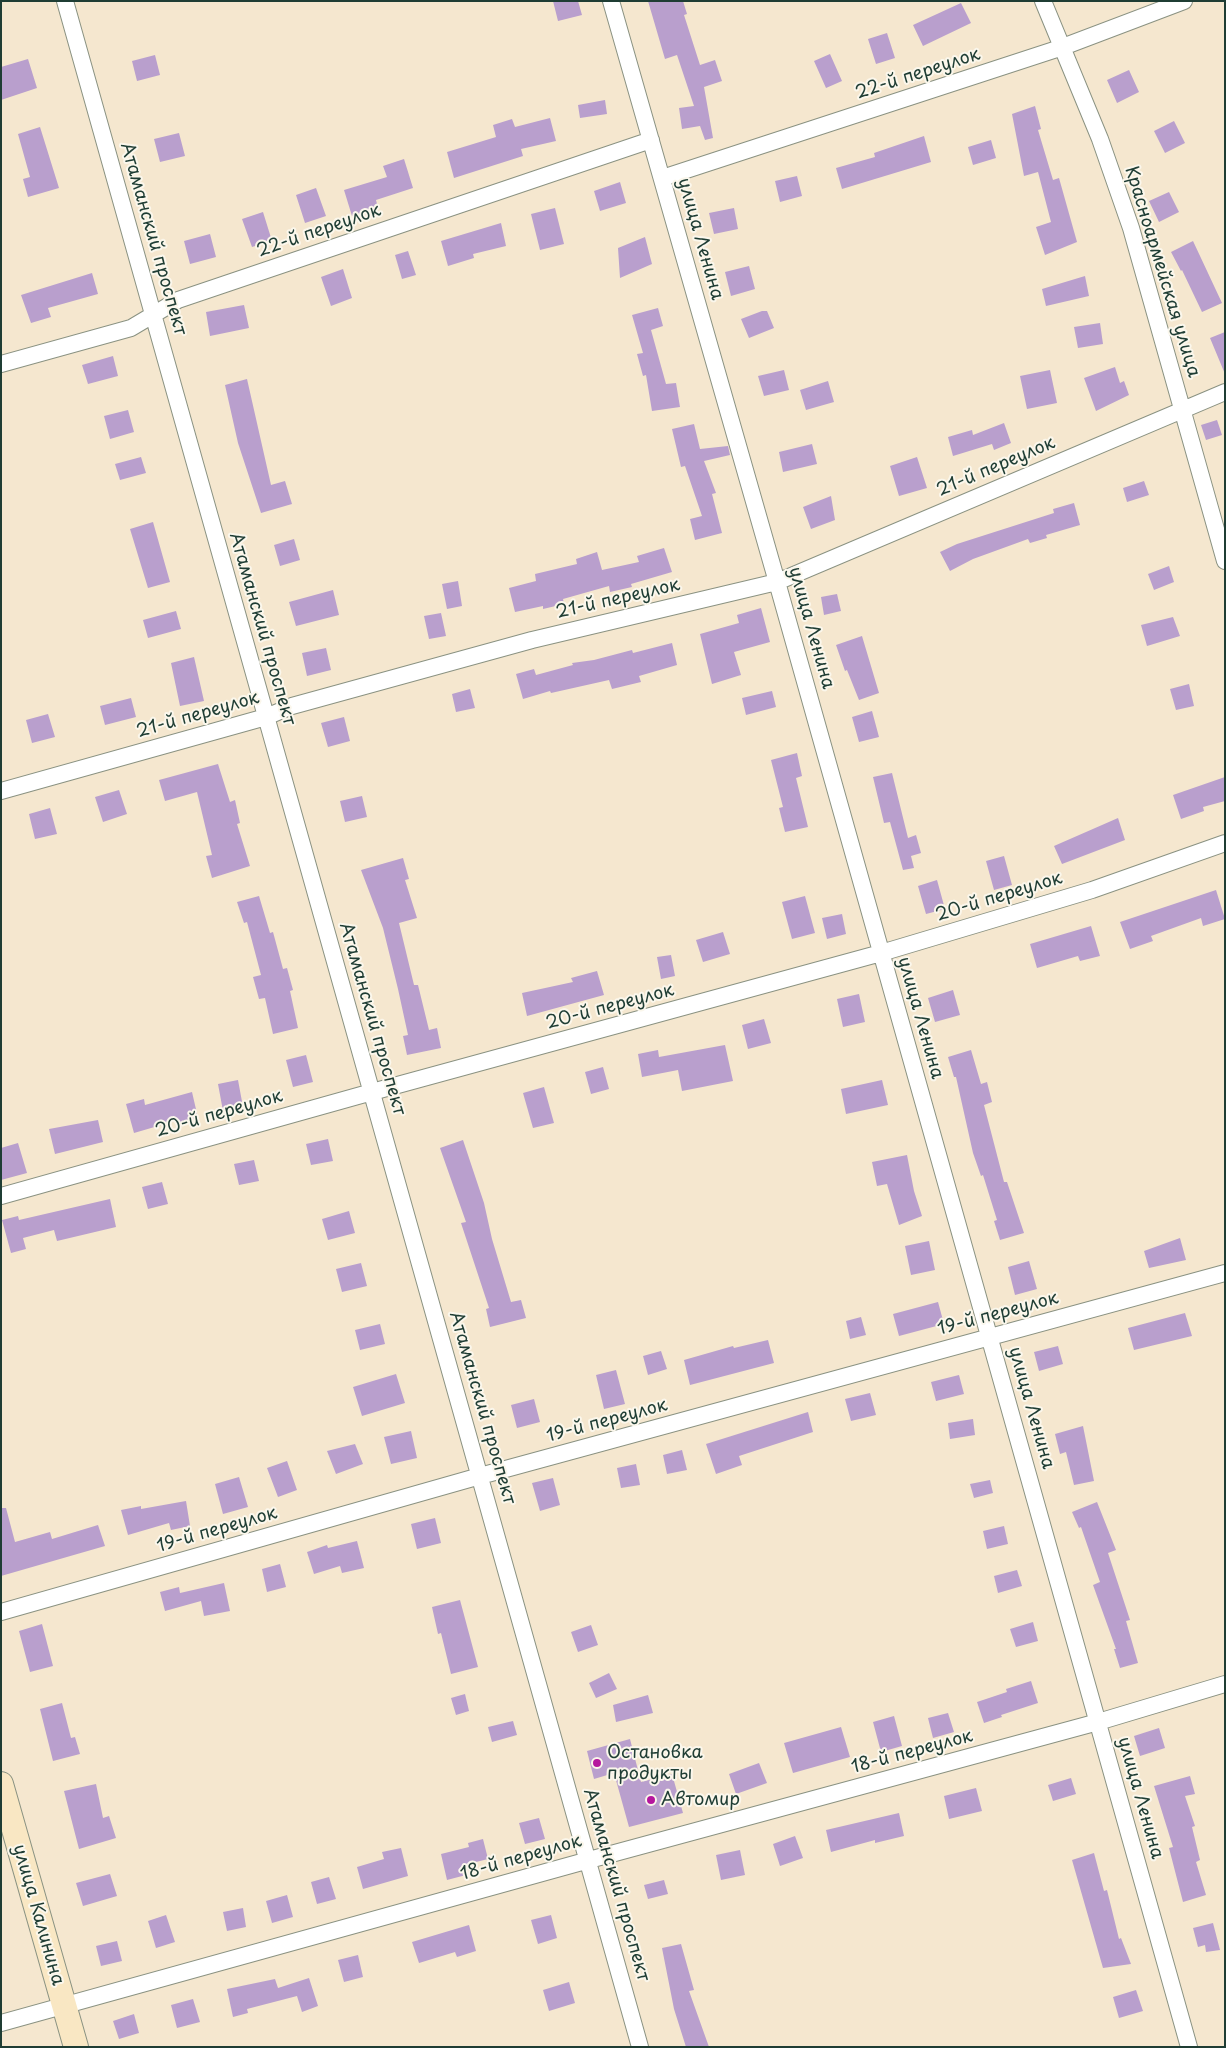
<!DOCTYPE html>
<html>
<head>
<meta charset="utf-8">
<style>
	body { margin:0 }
	#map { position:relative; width:1226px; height:2048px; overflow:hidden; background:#f5e7cf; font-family:"Playpen Sans",sans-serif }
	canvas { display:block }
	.frame { position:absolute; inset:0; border:2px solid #1f3d34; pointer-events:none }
</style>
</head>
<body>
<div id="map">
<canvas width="1226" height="2048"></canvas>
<div class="frame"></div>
</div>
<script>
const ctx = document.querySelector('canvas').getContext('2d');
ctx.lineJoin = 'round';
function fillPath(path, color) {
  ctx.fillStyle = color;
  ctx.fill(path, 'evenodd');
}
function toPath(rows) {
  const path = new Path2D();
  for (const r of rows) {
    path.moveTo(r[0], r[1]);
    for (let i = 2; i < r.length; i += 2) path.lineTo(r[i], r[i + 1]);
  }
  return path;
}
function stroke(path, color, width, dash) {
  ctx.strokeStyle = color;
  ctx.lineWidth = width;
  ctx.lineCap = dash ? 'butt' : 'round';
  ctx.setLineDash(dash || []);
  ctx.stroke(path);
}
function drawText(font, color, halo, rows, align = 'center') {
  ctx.font = font + ' "Playpen Sans",sans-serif';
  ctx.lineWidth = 4;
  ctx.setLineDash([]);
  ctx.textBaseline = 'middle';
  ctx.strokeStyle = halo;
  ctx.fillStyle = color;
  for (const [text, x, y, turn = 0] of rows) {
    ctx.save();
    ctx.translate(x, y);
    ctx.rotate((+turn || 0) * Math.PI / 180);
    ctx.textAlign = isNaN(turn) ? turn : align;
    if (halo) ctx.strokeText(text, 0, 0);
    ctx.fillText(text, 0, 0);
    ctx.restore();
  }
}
const building = toPath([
	[553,1,578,1,582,15,558,21],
	[648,1,683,1,687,14,684,15,700,65,715,60,722,81,704,87,713,138,705,140,700,126,682,129,679,108,694,106,677,55,665,59],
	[961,3,971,23,923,46,913,25],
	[887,33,895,58,876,64,868,39],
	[830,54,842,81,826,88,814,61],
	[155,55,160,75,137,81,132,61],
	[28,59,37,88,1,100,1,67],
	[1129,70,1139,92,1117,103,1107,80],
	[605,100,607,114,580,118,578,105],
	[1035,106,1041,129,1038,130,1053,180,1059,178,1077,242,1045,255,1036,227,1051,222,1038,172,1024,176,1012,114],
	[550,118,556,141,521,149,523,156,454,178,447,152,496,137,493,125,512,119,515,127],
	[1174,121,1185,143,1165,153,1154,131],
	[40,127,59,188,28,197,23,179,30,177,18,134],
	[179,133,185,156,160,162,154,139],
	[924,136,931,162,842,189,836,168,875,157,874,153],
	[991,140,996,158,973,165,968,147],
	[404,159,413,188,376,200,378,208,352,216,344,190,387,177,383,166],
	[797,176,802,196,780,202,775,181],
	[620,182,626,203,600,211,594,191],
	[316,188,326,216,305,223,296,195],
	[1169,192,1179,212,1159,222,1149,201],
	[555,208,564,244,540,250,531,214],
	[734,208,738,229,714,234,709,213],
	[263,212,272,241,252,247,242,219],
	[501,223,506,246,473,254,474,258,448,266,441,241],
	[210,234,216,257,190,264,184,241],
	[645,237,652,264,620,278,618,248],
	[1193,241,1222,303,1202,312,1182,270,1181,271,1171,252],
	[408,251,416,275,402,279,395,255],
	[749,266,755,289,731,296,725,272],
	[343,269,352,298,331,306,321,277],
	[92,273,98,294,48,308,51,317,31,323,21,295],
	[1085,276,1089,296,1046,306,1042,289],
	[244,305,249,328,210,336,206,312],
	[658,308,663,326,651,330,666,384,676,383,680,407,652,411,646,375,643,376,637,354,643,353,632,315],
	[762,311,767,311,774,328,749,338,741,319],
	[1100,323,1103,344,1078,348,1074,327],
	[1225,332,1225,374,1210,338],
	[113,356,118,376,88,384,82,365],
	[1115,367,1120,383,1124,381,1129,395,1096,411,1084,378],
	[784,370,789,390,764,396,758,376],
	[1050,370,1057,403,1027,409,1020,376],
	[247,379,271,485,285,481,292,504,261,513,238,443,225,385],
	[828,381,834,402,806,410,800,390],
	[128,410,134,432,110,439,104,416],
	[1217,420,1222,435,1206,440,1201,425],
	[1004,423,1011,443,994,450,992,444,953,456,948,437,972,430,973,435],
	[694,424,700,449,728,446,730,455,704,461,716,493,712,494,722,533,695,540,690,519,702,516,685,466,681,467,672,429],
	[812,444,817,464,783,472,779,452],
	[141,457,146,473,120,480,115,464],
	[917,457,927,488,899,496,890,466],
	[1144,481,1149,495,1127,502,1123,488],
	[831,496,835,520,811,529,803,507],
	[1074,503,1080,525,1046,535,1047,538,1030,543,1028,539,973,559,950,571,940,552,957,544,1054,513,1053,509],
	[153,522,170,582,148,588,130,529],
	[294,539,300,560,280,566,274,545],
	[664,548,672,572,631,584,632,587,610,592,609,586,563,599,564,604,543,609,543,606,515,612,509,588,536,581,535,574,577,564,576,559,597,552,602,570,639,562,637,556],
	[1169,566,1174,582,1154,590,1148,574],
	[458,581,462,606,447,609,442,584],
	[333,590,339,615,296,626,289,602],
	[837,594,841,611,824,615,821,597],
	[761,608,770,642,734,652,741,675,712,684,700,634,739,623,737,615],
	[176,611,181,629,148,638,143,620],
	[441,613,446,636,429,639,424,616],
	[1173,617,1180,636,1147,646,1141,625],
	[862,636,879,693,859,700,847,670,845,671,836,645],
	[672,643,677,665,639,676,641,682,612,689,609,680,551,693,550,691,523,699,516,674,534,669,536,675,573,665,572,663,594,660,632,650,633,653],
	[326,648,331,670,307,676,302,653],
	[194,657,204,701,180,706,171,663],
	[1189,684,1194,706,1176,710,1170,689],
	[470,689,475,708,456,712,452,694],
	[772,691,776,707,746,715,742,698],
	[131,698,136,717,105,725,100,706],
	[872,711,879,737,859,742,852,717],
	[48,714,55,737,32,743,26,720],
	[344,717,350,741,328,747,321,723],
	[797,753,802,776,796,778,808,827,785,832,779,808,783,807,771,760],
	[218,764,230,802,235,800,240,823,237,824,250,866,212,878,206,856,212,855,197,792,165,801,159,780],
	[892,773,908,838,916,835,921,853,911,856,914,868,903,870,890,822,884,823,873,777],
	[1225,777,1225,801,1203,807,1204,811,1181,819,1173,795],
	[119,790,127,814,103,822,95,797],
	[362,796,367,817,345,822,340,801],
	[50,808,57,834,35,839,29,814],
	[1118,818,1125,840,1062,864,1054,846],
	[1004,856,1012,885,994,890,986,861],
	[403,858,409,879,405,880,417,918,399,923,414,985,418,985,429,1030,437,1028,441,1048,407,1055,403,1036,408,1035,398,989,383,928,361,870],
	[937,880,945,909,926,914,918,886],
	[1216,890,1225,919,1203,926,1201,918,1151,936,1153,941,1130,949,1120,922],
	[259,896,270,933,273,932,283,969,287,968,293,990,290,991,298,1028,273,1034,265,998,259,999,253,977,261,975,247,922,244,923,237,902],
	[805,896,815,933,792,939,782,902],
	[842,914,846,934,827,939,822,918],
	[1091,926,1100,956,1080,961,1078,956,1037,968,1030,944],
	[723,932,730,954,703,962,696,940],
	[671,955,675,976,661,979,657,957],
	[597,971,604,995,527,1016,522,993,573,982,571,978],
	[953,990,960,1015,935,1022,928,998],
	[859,994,865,1022,843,1027,837,999],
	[764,1019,771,1043,748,1049,742,1025],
	[725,1045,733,1081,682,1091,678,1070,642,1077,638,1054,658,1050,659,1057],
	[971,1050,981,1084,987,1082,992,1102,984,1105,1004,1182,1007,1182,1024,1233,1000,1240,994,1221,997,1220,983,1175,981,1176,973,1153,956,1077,954,1077,948,1057],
	[306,1055,313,1082,293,1087,286,1060],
	[603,1067,609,1089,591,1094,585,1072],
	[238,1080,243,1107,223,1111,218,1084],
	[882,1080,888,1105,846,1114,841,1089],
	[544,1087,554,1123,533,1128,523,1093],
	[192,1092,198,1118,176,1124,175,1121,134,1133,126,1104,144,1099,145,1105],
	[98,1120,103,1142,55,1154,49,1129],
	[328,1139,333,1161,311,1165,306,1144],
	[463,1140,484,1203,492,1239,511,1302,521,1300,526,1318,490,1327,486,1309,489,1308,461,1223,466,1222,440,1148],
	[18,1143,27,1173,1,1180,1,1148],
	[907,1155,914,1191,922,1216,899,1225,887,1184,877,1186,872,1162],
	[254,1160,259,1181,239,1185,234,1164],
	[162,1182,168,1204,148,1209,142,1187],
	[110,1199,116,1227,57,1241,54,1230,23,1238,26,1249,11,1253,2,1220,18,1216,19,1220],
	[349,1211,355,1233,328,1240,322,1219],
	[1180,1238,1186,1260,1149,1268,1144,1251],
	[929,1241,935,1270,911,1275,905,1246],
	[1029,1261,1037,1289,1015,1295,1008,1267],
	[361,1263,367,1286,342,1292,336,1269],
	[938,1302,944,1324,899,1336,893,1314],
	[1185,1313,1192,1336,1134,1350,1128,1328],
	[861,1317,866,1335,850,1339,846,1321],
	[380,1324,385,1344,360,1350,355,1330],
	[768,1340,774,1363,690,1385,684,1360,733,1346,734,1348],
	[1058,1346,1063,1364,1039,1371,1034,1352],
	[661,1351,667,1369,648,1375,643,1356],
	[616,1370,625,1404,604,1409,596,1375],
	[396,1374,405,1403,362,1416,353,1387],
	[959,1375,964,1394,936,1401,931,1382],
	[870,1393,876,1415,851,1421,845,1399],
	[534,1399,540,1422,517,1428,511,1405],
	[808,1412,813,1432,739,1456,742,1465,716,1474,706,1444],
	[973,1419,975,1435,950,1439,948,1423],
	[1083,1426,1094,1481,1074,1485,1066,1452,1060,1454,1055,1434],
	[411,1431,417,1458,391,1464,384,1437],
	[355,1444,363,1464,336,1474,327,1451],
	[682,1450,687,1470,667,1474,663,1455],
	[287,1461,297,1490,278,1497,267,1468],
	[636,1464,640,1485,621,1488,617,1468],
	[239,1477,248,1507,223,1514,215,1484],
	[553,1478,560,1505,540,1511,532,1483],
	[990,1480,993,1493,974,1498,970,1484],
	[186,1501,190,1526,171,1530,169,1523,128,1535,121,1510,141,1506,141,1509],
	[1097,1502,1116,1550,1108,1553,1130,1620,1126,1621,1138,1663,1120,1668,1114,1649,1116,1649,1093,1585,1100,1582,1081,1527,1079,1528,1072,1512],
	[1,1508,6,1508,15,1542,50,1532,52,1539,98,1525,105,1546,1,1576],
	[435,1518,441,1543,417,1549,411,1524],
	[1004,1526,1008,1544,987,1549,983,1531],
	[357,1541,364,1568,342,1573,340,1566,314,1574,307,1552,327,1545,328,1548],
	[280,1564,286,1587,267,1592,262,1569],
	[1017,1570,1022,1586,998,1593,994,1576],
	[224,1583,230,1611,204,1616,201,1601,165,1611,160,1592,179,1587,180,1593],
	[460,1600,478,1667,451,1674,441,1633,438,1634,432,1607],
	[1033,1622,1038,1641,1016,1647,1010,1629],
	[42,1624,53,1666,30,1672,19,1631],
	[591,1625,598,1645,578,1652,571,1632],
	[609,1673,617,1689,596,1698,589,1683],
	[1031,1681,1038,1703,1001,1715,1002,1717,984,1723,977,1702,1007,1692,1006,1689],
	[465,1694,469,1711,456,1715,451,1698],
	[648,1695,653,1713,616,1722,613,1705],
	[62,1703,71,1738,75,1737,80,1754,53,1761,40,1709],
	[948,1713,954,1732,933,1738,928,1718],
	[894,1716,902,1746,881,1752,873,1722],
	[513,1721,517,1735,492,1742,488,1727],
	[841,1727,850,1757,793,1773,784,1743],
	[1159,1728,1165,1748,1140,1756,1134,1736],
	[630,1739,641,1782,672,1774,683,1813,629,1827,614,1773,594,1779,587,1751],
	[759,1763,767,1783,736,1794,729,1774],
	[1190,1776,1195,1794,1185,1796,1195,1826,1192,1827,1200,1860,1196,1862,1206,1895,1183,1902,1169,1848,1173,1847,1154,1786],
	[1071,1778,1076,1794,1053,1801,1048,1785],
	[96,1784,103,1818,109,1816,116,1838,79,1849,64,1791],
	[976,1788,982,1811,949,1819,944,1796],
	[899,1813,904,1836,875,1843,875,1840,831,1852,826,1830],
	[539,1818,545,1839,525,1844,519,1823],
	[795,1836,803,1858,780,1866,773,1844],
	[483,1839,488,1859,464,1865,466,1875,447,1880,441,1854,469,1847,468,1843],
	[401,1848,408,1876,363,1889,357,1867,384,1859,382,1852],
	[740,1850,745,1875,721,1880,716,1855],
	[1094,1853,1104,1891,1107,1890,1119,1939,1121,1938,1131,1964,1103,1968,1072,1860],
	[110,1874,117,1896,83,1906,76,1883],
	[329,1877,336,1899,317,1904,311,1882],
	[664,1880,668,1894,648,1899,644,1885],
	[287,1895,293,1917,272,1923,266,1901],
	[243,1908,246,1927,227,1931,223,1912],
	[166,1915,175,1942,156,1948,148,1921],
	[551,1915,557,1938,538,1944,531,1920],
	[1213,1923,1220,1950,1206,1952,1205,1945,1198,1947,1193,1928],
	[469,1925,476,1951,457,1957,455,1952,419,1963,412,1942],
	[117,1941,122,1961,101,1966,96,1946],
	[681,1944,694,1990,689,1991,709,2047,686,2047,674,2009,662,1948],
	[358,1955,363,1977,344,1982,338,1960],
	[309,1978,318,2006,302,2012,297,1996,247,2009,248,2013,233,2017,227,1989,275,1979,278,1988],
	[569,1982,575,2003,549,2011,543,1990],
	[1136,1990,1143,2011,1119,2018,1113,1997],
	[193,1999,200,2022,177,2028,171,2005],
	[134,2014,139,2033,119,2039,113,2021]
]);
const street = toPath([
	[65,1,640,2047],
	[611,1,777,582,1189,2047],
	[1043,1,1100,139,1131,228,1225,561],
	[662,178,1060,48,1184,1],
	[1,364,131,328,178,300,651,140],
	[1,791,266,717,292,706,532,640,777,582,1225,392],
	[1,1196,372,1092,881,953,1092,890,1225,843],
	[1,1612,480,1476,1225,1273],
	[1,2023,589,1860,1098,1722,1225,1684]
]);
const secondary = toPath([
	[1,1784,76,2047]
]);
const markers = [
	[597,1763,5,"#b5179e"],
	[651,1800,5,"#b5179e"]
];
const streetNames = [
	["22-й переулок",918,74,-18],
	["22-й переулок",319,231,-19],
	["Атаманский проспект",153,239,74],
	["улица Ленина",700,239,74],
	["Красноармейская улица",1162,272,73],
	["21-й переулок",996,467,-23],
	["21-й переулок",618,599,-13],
	["улица Ленина",811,628,74],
	["Атаманский проспект",262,629,74],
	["21-й переулок",198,715,-16],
	["20-й переулок",999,897,-17],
	["20-й переулок",610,1007,-15],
	["улица Ленина",920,1018,74],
	["Атаманский проспект",372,1019,74],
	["20-й переулок",219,1114,-16],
	["19-й переулок",998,1314,-15],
	["Атаманский проспект",482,1408,74],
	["улица Ленина",1031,1408,74],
	["19-й переулок",607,1421,-15],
	["19-й переулок",217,1530,-16],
	["18-й переулок",912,1752,-15],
	["улица Ленина",1140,1798,74],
	["18-й переулок",521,1858,-16],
	["Атаманский проспект",616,1885,74],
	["улица Калинина",38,1915,74]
];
const poiNames = [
	["Остановка",607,1753],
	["продукты",607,1774],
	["Автомир",661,1800]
];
fillPath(building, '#b99fcd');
stroke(street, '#8a9282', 18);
stroke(secondary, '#8a9282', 26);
stroke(street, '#fff', 16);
stroke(secondary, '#f9e7c3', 24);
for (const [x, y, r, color] of markers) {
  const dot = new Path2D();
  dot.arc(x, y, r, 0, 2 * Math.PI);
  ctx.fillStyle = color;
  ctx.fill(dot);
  stroke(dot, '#fbf7ec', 2);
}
drawText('18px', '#1f3d34', '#fbf7ec', streetNames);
drawText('18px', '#1f3d34', '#fbf7ec', poiNames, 'left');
</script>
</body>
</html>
